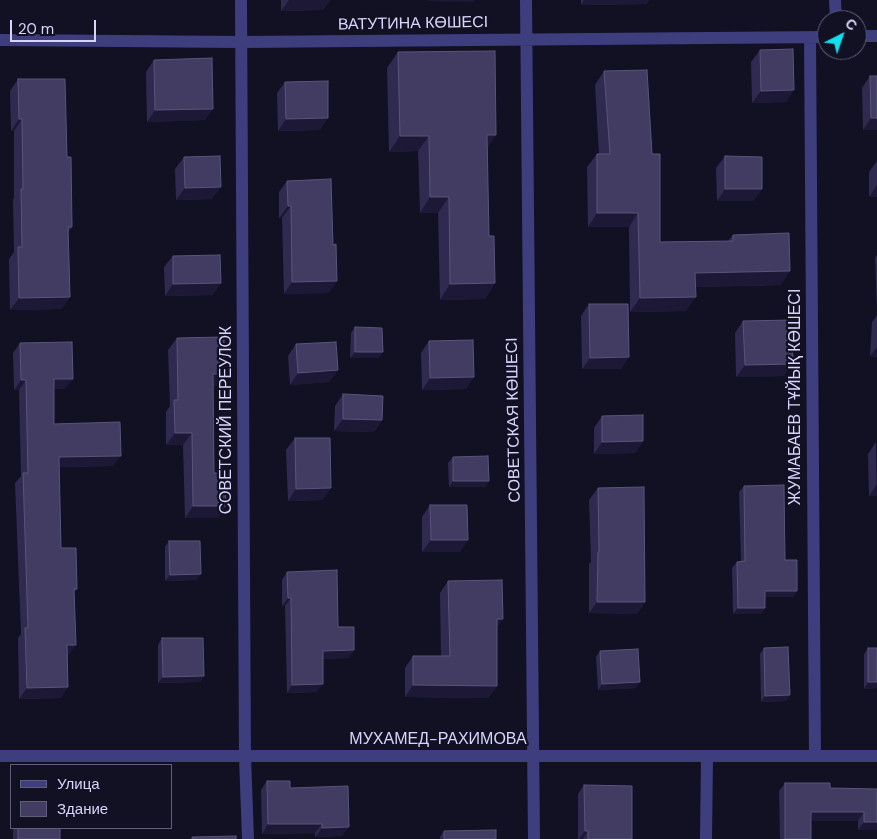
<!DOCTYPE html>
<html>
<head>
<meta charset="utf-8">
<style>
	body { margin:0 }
	#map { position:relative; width:877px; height:839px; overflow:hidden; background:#121023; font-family:"DM Sans",sans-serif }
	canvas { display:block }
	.legend { position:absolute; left:10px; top:764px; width:162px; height:65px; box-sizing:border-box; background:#121023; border:1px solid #615e7a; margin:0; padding:6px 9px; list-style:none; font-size:15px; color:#d8d4fc }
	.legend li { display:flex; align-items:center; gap:10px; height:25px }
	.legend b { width:25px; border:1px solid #615e7a }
	.north { position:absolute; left:817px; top:10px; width:50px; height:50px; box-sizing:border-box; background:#121023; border:1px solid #615e7a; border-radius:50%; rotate:41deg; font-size:14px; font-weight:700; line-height:20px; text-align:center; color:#d8d4fc }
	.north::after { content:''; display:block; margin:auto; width:18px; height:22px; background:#0fe0ee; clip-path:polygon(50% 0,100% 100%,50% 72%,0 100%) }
	.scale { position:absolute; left:10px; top:20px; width:86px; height:22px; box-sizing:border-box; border:2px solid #d8d4fc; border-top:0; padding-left:6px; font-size:15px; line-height:18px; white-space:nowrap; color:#d8d4fc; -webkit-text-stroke:4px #121023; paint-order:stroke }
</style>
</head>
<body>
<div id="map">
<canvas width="877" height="839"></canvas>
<ul class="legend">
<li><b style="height:6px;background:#3e3e7f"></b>Улица</li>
<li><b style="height:14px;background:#423c62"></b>Здание</li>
</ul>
<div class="north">С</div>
<div class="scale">20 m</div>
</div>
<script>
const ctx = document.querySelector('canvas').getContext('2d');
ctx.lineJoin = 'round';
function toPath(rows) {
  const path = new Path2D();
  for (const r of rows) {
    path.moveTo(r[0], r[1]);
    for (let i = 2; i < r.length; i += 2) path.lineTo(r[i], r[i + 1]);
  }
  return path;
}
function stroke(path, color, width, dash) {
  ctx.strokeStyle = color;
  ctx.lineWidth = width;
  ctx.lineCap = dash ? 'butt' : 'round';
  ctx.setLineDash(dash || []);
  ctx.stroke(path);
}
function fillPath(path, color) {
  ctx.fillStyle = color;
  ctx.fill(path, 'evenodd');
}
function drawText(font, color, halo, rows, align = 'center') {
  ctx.font = font + ' "DM Sans",sans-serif';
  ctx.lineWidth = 4.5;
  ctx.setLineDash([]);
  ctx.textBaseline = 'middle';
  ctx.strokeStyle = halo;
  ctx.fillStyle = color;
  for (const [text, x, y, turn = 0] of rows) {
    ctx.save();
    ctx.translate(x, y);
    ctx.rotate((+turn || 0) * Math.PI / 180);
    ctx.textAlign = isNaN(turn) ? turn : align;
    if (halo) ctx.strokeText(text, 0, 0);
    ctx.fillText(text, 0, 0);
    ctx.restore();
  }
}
const minor = toPath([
	[241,0,245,757,248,839],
	[526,0,534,839],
	[835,0,836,20],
	[857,36,877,36],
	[810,37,815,756],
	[0,40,241,42,827,37],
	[0,756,877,756],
	[706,839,707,756]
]);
const wall = toPath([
	[281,0,330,0,323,10,281,11],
	[581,0,649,0,646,4,581,5],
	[760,50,786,102,752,103,751,62],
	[398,52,487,148,489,236,495,283,485,299,440,300,438,213,420,213,418,151,389,152,387,68],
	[154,60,205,120,147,122,146,72],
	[604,71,652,154,660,242,728,241,733,235,781,285,696,287,686,311,630,312,629,227,588,227,587,167,597,154,599,154,595,85],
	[870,76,877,130,863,130,862,88],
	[18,79,67,157,72,227,68,232,70,297,61,309,10,310,9,259,14,252,13,200,14,198,14,131,11,131,10,91],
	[285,82,320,130,278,131,277,93],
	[725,156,762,189,753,201,717,201,716,168],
	[184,157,212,199,176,200,175,169],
	[877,161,877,197,869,197,869,172],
	[287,181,329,293,284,294,282,218,279,218,279,192],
	[877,255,877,311,875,258],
	[173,256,221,283,212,295,165,296,164,267],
	[589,304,621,369,582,369,581,316],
	[877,315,877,357,870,356,872,322],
	[743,321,784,376,736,377,735,333],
	[355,327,383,352,378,358,350,358,351,333],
	[177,338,216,386,213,386,214,473,226,506,218,518,185,518,183,445,166,445,166,412,170,406,168,350],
	[429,341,466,389,422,390,421,353],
	[20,343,65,389,54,389,54,424,113,466,59,467,61,548,77,589,74,592,69,655,67,655,61,698,19,699,18,638,21,634,15,483,21,476,19,390,14,390,13,353],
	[296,344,338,370,329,382,290,385,288,356],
	[343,394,382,420,374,432,334,431,335,406],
	[602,416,643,441,635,453,594,454,594,428],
	[295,438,323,500,288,501,286,450],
	[876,442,877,496,869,496,868,454],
	[453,457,489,481,485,487,449,487,448,463],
	[744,486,785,560,797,591,793,597,765,597,765,608,761,614,733,614,732,568,737,562,741,561,739,492],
	[598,488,645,602,637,614,589,613,589,564,591,562,589,500],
	[430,505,460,552,422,552,422,517],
	[169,541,201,574,196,580,165,581,165,547],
	[287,572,338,627,349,658,323,659,317,692,287,693,285,606,282,606,282,580],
	[448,581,497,627,497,686,488,698,405,697,405,668,413,656,441,656,440,593],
	[162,638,204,676,200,682,158,683,158,645],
	[764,648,790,695,786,701,761,702,760,654],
	[868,648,877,648,877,688,864,689,864,654],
	[600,651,636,688,598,690,596,657],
	[267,781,290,788,342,836,315,837,315,833,262,834,261,790],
	[785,783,830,788,877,789,877,830,858,830,858,821,811,821,811,839,780,839,779,791],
	[584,785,632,839,578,839,578,794],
	[13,828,60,828,60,839,13,839],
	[444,831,496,839,440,839,440,837]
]);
const shadedWall = toPath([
	[289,0,330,0,323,10,281,11],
	[428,0,475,0,473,2,427,1],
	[584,0,649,0,646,4,581,5],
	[794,90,786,102,752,103,761,91],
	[213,109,205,120,147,122,155,110],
	[328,118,320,130,278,131,286,119],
	[871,118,877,118,877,130,863,130],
	[19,119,22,119,14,131,11,131],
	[487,135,496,135,486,151],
	[400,136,429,136,418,151,389,152],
	[877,185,877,197,869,197],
	[221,187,212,199,176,200,185,188],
	[725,189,762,189,753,201,717,201],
	[430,197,449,197,438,213,420,213],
	[288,206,291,206,282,218,279,218],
	[597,213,638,213,629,227,588,227],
	[790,271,781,285,686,287,695,273],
	[337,281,329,293,284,294,292,282],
	[221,283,212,295,165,296,173,284],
	[495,283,485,299,440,300,450,284],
	[70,297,61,309,10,310,19,298],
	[696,297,686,311,630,312,640,298],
	[877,347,877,357,870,356],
	[355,352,383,352,378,358,350,358],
	[629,357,621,369,582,369,590,358],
	[793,364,784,376,736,377,745,365],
	[338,370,329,382,290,385,298,373],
	[213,374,224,374,216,386,204,386],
	[474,377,466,389,422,390,430,378],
	[54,379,73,379,65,389,46,389],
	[21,380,26,380,19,390,14,390],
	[343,419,382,420,374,432,334,431],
	[175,433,192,433,183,445,166,445],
	[643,441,635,453,594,454,602,442],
	[121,456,113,466,51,467,59,457],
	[453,481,489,481,485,487,449,487],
	[877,484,877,496,869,496],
	[331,488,323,500,288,501,296,489],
	[193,506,226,506,218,518,185,518],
	[431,540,468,540,460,552,422,552],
	[201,574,196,580,165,581,170,575],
	[765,591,797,591,793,597,760,597],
	[288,598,291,598,285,606,282,606],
	[597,602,645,602,637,614,589,613],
	[738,608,765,608,761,614,733,614],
	[497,619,503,619,495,631],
	[67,645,76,645,69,655,59,655],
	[354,650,349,658,317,659,323,651],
	[204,676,200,682,158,683,163,677],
	[640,682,636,688,598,690,602,684],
	[868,682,877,682,877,688,864,689],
	[323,684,317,692,287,693,292,685],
	[413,685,497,686,488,698,405,697],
	[68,687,61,698,19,699,27,688],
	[790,695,786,701,761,702,765,696],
	[811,812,864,812,858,821,805,821],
	[864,822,877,822,877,830,858,830],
	[268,824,322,824,315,833,262,834],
	[349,827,342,836,315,837,322,828],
	[585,831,588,831,583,839,579,839]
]);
const building = toPath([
	[793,49,794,90,761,91,760,50,793,49],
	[495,51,496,135,487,135,489,236,494,236,495,283,450,284,449,197,430,197,429,136,400,136,398,52,495,51],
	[212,58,213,109,155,110,154,60,212,58],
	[647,70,652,154,660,154,660,242,733,241,733,235,789,233,790,271,695,273,696,297,640,298,638,213,597,213,597,154,610,154,604,71,647,70],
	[870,76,877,76,877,118,871,118,870,76],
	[18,79,65,79,67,157,71,157,72,227,68,227,70,297,19,298,18,247,22,247,21,189,23,189,22,119,19,119,18,79],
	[328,81,328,118,286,119,285,82,328,81],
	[220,156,221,187,185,188,184,157,220,156],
	[725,156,762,157,762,189,725,189,725,156],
	[331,179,333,245,336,244,337,281,292,282,291,206,288,206,287,181,331,179],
	[220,255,221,283,173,284,173,256,220,255],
	[589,304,628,304,629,357,590,358,589,304],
	[792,320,793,364,745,365,743,321,792,320],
	[355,327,382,328,383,352,355,352,355,327],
	[224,337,224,374,213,374,214,473,225,473,226,506,193,506,192,433,175,433,174,400,178,400,177,338,224,337],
	[473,340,474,377,430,378,429,341,473,340],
	[72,342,73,379,54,379,54,424,120,422,121,456,59,457,61,548,76,548,77,589,74,589,76,645,67,645,68,687,27,688,25,628,28,628,23,473,28,473,26,380,21,380,20,343,72,342],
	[336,342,338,370,298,373,296,344,336,342],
	[343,394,383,396,382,420,343,419,343,394],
	[643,415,643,441,602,442,602,416,643,415],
	[295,438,330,438,331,488,296,489,295,438],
	[488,456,489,481,453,481,453,457,488,456],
	[784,485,785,560,797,560,797,591,765,591,765,608,738,608,737,562,745,561,744,486,784,485],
	[644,487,645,602,597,602,598,552,599,552,598,488,644,487],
	[430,505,467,505,468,540,431,540,430,505],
	[169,541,200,541,201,574,170,575,169,541],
	[337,570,338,627,354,627,354,650,323,651,323,684,292,685,291,598,288,598,287,572,337,570],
	[502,580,503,619,497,619,497,686,413,685,413,656,450,656,448,581,502,580],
	[162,638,203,638,204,676,163,677,162,638],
	[788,647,790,695,765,696,764,648,788,647],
	[868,648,877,648,877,682,868,682,868,648],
	[638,649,640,682,602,684,600,651,638,649],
	[267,781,290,781,290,788,348,786,349,827,322,828,322,824,268,824,267,781],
	[785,783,830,783,830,788,877,789,877,822,864,822,864,812,811,812,811,839,785,839,785,783],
	[584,785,632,786,632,839,588,839,588,831,585,831,584,785],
	[18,828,60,828,60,839,18,839,18,828],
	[496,830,496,839,444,839,444,831,496,830],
	[236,836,236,839,192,839,192,837,236,836]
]);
const streetNames = [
	["ВАТУТИНА КӨШЕСІ",413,24,-1],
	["ЖУМАБАЕВ ТҰЙЫҚ КӨШЕСІ",796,397,-90],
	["СОВЕТСКИЙ ПЕРЕУЛОК",227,420,-90],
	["СОВЕТСКАЯ КӨШЕСІ",514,420,-91],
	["МУХАМЕД-РАХИМОВА",438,740]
];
stroke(minor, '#3e3e7f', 12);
fillPath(wall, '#302a50');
fillPath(shadedWall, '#1c1836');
fillPath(building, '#423c62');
stroke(building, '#59547a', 1);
drawText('16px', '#d8d4fc', '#121023', streetNames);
</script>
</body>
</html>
